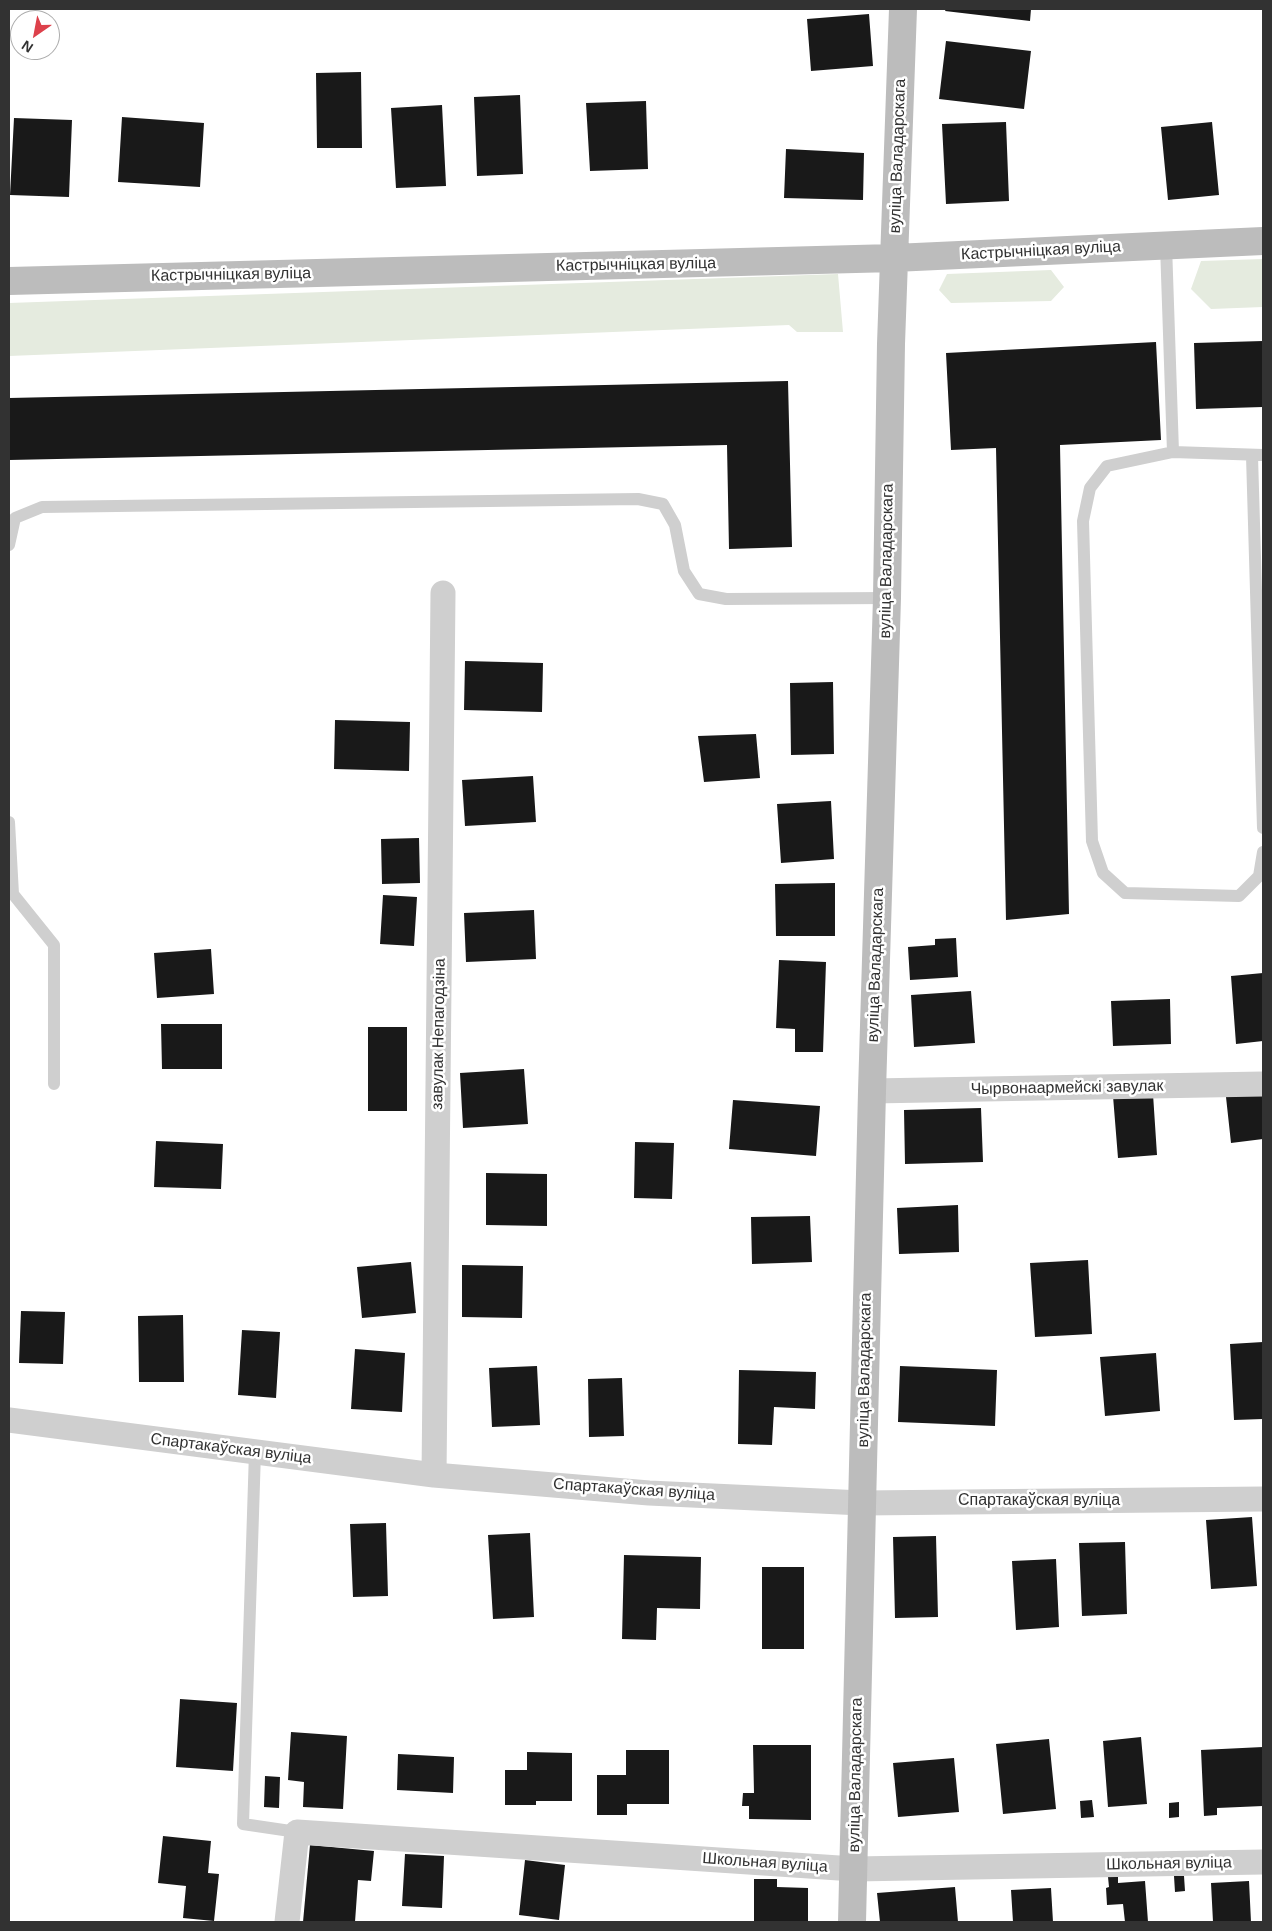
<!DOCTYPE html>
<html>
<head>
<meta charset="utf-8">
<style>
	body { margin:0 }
	#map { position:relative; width:1272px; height:1931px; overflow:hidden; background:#fff; font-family:Helvetica,sans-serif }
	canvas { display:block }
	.frame { position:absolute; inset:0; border:10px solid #323232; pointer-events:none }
	.north { position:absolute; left:10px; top:10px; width:50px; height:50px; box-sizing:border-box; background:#fff; border:1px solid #adadad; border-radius:50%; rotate:213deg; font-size:14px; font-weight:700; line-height:20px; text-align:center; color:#323232 }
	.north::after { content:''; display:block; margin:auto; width:18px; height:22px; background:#dd414b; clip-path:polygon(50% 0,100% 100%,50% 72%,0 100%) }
</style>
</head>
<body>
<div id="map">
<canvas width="1272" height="1931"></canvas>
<div class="frame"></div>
<div class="north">N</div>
</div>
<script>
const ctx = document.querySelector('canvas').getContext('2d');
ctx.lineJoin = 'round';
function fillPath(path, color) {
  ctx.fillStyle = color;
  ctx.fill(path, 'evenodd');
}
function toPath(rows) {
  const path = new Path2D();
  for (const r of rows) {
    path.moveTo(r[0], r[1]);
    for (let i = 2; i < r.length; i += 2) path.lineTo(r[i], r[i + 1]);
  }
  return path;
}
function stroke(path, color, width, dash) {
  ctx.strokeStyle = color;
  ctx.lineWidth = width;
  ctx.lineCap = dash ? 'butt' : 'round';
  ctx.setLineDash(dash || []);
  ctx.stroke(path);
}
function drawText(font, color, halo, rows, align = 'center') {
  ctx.font = font + ' Helvetica,sans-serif';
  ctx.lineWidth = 5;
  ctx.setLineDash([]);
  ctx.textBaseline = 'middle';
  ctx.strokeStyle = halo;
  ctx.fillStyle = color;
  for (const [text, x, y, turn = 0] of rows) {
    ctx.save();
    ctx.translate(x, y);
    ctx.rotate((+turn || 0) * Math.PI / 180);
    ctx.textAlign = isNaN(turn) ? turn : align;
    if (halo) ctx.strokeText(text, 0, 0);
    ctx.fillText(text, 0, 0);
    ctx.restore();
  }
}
const green = toPath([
	[1263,259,1263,307,1211,309,1191,289,1201,261],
	[1051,270,1064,287,1051,301,951,303,939,290,947,274],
	[838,274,843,332,797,332,789,325,9,356,9,303]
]);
const building = toPath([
	[946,9,1031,9,1030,21,945,11],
	[869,14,873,66,811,71,807,19],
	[946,41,1031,51,1024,109,939,99],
	[361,72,362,148,317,148,316,73],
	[520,95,523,174,477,176,474,97],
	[646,101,648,169,590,171,586,103],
	[442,105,446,186,396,188,391,108],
	[122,117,204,123,200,187,118,182],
	[14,118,72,120,69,197,10,195],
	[1006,122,1009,201,946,204,942,124],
	[1212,122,1219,195,1168,200,1161,127],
	[786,149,864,153,863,200,784,198],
	[1263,341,1263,407,1196,409,1194,343],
	[1156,342,1161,440,1060,445,1069,914,1006,920,996,448,951,450,946,353],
	[788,381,792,547,729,549,727,445,9,460,9,398],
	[465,661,543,663,542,712,464,710],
	[833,682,834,754,791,755,790,683],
	[335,720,410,722,409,771,334,769],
	[756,734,760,778,704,782,698,736],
	[533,776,536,822,465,826,462,780],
	[831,801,834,859,781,863,777,804],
	[419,838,420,883,382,884,381,839],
	[835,883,835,936,776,936,775,884],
	[383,895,417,897,414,946,380,944],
	[534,910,536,959,466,962,464,913],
	[956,938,958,977,910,980,908,947,935,945,935,939],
	[211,949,214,994,157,998,154,953],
	[779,960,826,962,823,1052,795,1052,795,1029,776,1028],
	[1263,973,1263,1041,1236,1044,1231,976],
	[971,991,975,1043,914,1047,911,995],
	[1170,999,1171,1044,1113,1046,1111,1001],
	[161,1024,222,1024,222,1069,162,1069],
	[368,1027,407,1027,407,1111,368,1111],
	[524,1069,528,1124,463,1128,460,1073],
	[1153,1094,1157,1155,1118,1158,1113,1096],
	[1263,1094,1263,1139,1231,1143,1226,1097],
	[733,1100,820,1106,816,1156,729,1149],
	[981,1108,983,1162,905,1164,904,1110],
	[156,1141,223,1144,221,1189,154,1187],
	[635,1142,674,1143,672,1199,634,1198],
	[486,1173,547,1174,547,1226,486,1225],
	[958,1205,959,1252,899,1254,897,1208],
	[810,1216,812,1262,752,1264,751,1217],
	[1088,1260,1092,1334,1035,1337,1030,1263],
	[411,1262,416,1313,362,1318,357,1267],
	[462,1265,523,1266,522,1318,462,1317],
	[21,1311,65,1312,63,1364,19,1363],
	[183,1315,184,1382,139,1382,138,1316],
	[242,1330,280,1332,276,1398,238,1395],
	[1263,1342,1263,1419,1234,1420,1230,1344],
	[355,1349,405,1353,402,1412,351,1409],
	[1156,1353,1160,1411,1105,1416,1100,1357],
	[537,1366,540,1425,492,1427,489,1368],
	[900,1366,997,1370,995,1426,898,1422],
	[739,1370,816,1372,815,1409,774,1407,772,1445,738,1444],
	[622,1378,624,1436,589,1437,588,1379],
	[1252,1517,1257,1586,1211,1589,1206,1520],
	[386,1523,388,1596,353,1597,350,1524],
	[530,1533,534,1617,493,1619,488,1535],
	[936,1536,938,1617,895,1618,893,1537],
	[1125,1542,1127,1614,1082,1616,1079,1543],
	[624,1555,701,1557,700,1609,657,1608,656,1640,622,1639],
	[1056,1559,1059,1627,1016,1630,1012,1561],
	[762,1567,804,1567,804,1649,762,1649],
	[180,1699,237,1703,233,1771,176,1767],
	[291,1732,347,1736,343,1809,303,1807,304,1782,288,1780],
	[1141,1737,1147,1804,1108,1807,1103,1741],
	[1049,1739,1056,1809,1003,1814,996,1744],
	[753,1745,811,1745,811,1820,749,1819,749,1806,742,1806,743,1793,754,1793],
	[1263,1747,1263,1806,1217,1808,1217,1815,1204,1816,1201,1750],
	[626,1750,669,1750,669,1804,627,1804,627,1815,597,1815,597,1775,626,1775],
	[527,1752,572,1753,572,1801,536,1801,536,1805,505,1805,505,1770,527,1770],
	[398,1754,454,1757,453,1793,397,1790],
	[954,1758,959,1812,898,1817,893,1763],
	[265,1776,280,1777,279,1808,264,1807],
	[1092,1800,1094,1817,1081,1818,1080,1801],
	[1179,1802,1179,1817,1169,1818,1169,1803],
	[163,1836,211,1841,208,1873,219,1874,214,1921,183,1918,186,1886,158,1883],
	[310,1845,374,1851,371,1881,358,1880,355,1922,303,1922],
	[405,1854,444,1856,442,1908,402,1906],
	[525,1860,565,1865,559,1920,519,1915],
	[1174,1876,1184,1876,1185,1891,1175,1892],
	[1108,1877,1118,1877,1118,1883,1145,1881,1148,1922,1125,1922,1123,1904,1107,1905,1106,1888,1109,1887],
	[754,1879,777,1879,777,1887,808,1888,808,1922,754,1922],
	[1249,1881,1251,1922,1213,1922,1211,1883],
	[955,1887,958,1922,880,1922,877,1893],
	[1051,1888,1053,1922,1013,1922,1011,1890]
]);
const service = toPath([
	[1166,245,1173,452,1263,455],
	[1173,452,1107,466,1090,488,1083,521,1092,841,1103,873,1125,893,1239,896,1259,876,1263,852],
	[1252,456,1263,828],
	[9,545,15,518,42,507,638,499,663,504,675,525,684,571,699,594,726,599,887,598],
	[9,822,13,894,54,945,54,1084],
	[255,1452,243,1824,297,1832]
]);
const minor = toPath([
	[872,1091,1263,1084],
	[9,1420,434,1475,649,1493,862,1503,1263,1499],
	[434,1475,443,593],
	[287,1922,297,1832,854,1869,1263,1862]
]);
const secondary = toPath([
	[9,281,894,258,1263,241],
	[852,1922,872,1091,887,598,891,344,903,9]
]);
const streetNames = [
	["вуліца Валадарскага",898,156,-88],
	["Кастрычніцкая вуліца",1041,251,-3],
	["Кастрычніцкая вуліца",636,265,-1],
	["Кастрычніцкая вуліца",231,275,-1],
	["вуліца Валадарскага",887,561,-89],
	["вуліца Валадарскага",876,965,-88],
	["завулак Непагодзіна",439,1034,-89],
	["Чырвонаармейскі завулак",1067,1088,-1],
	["вуліца Валадарскага",865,1370,-89],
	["Спартакаўская вуліца",231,1449,7],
	["Спартакаўская вуліца",634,1490,4],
	["Спартакаўская вуліца",1039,1501],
	["вуліца Валадарскага",856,1775,-89],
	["Школьная вуліца",765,1863,4],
	["Школьная вуліца",1169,1864,-1]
];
fillPath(green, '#e5ebdf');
fillPath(building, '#191919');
stroke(service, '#cfcfcf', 12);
stroke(minor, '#cfcfcf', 25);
stroke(secondary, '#bcbcbc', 28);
drawText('16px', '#323232', '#fff', streetNames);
</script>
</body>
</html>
